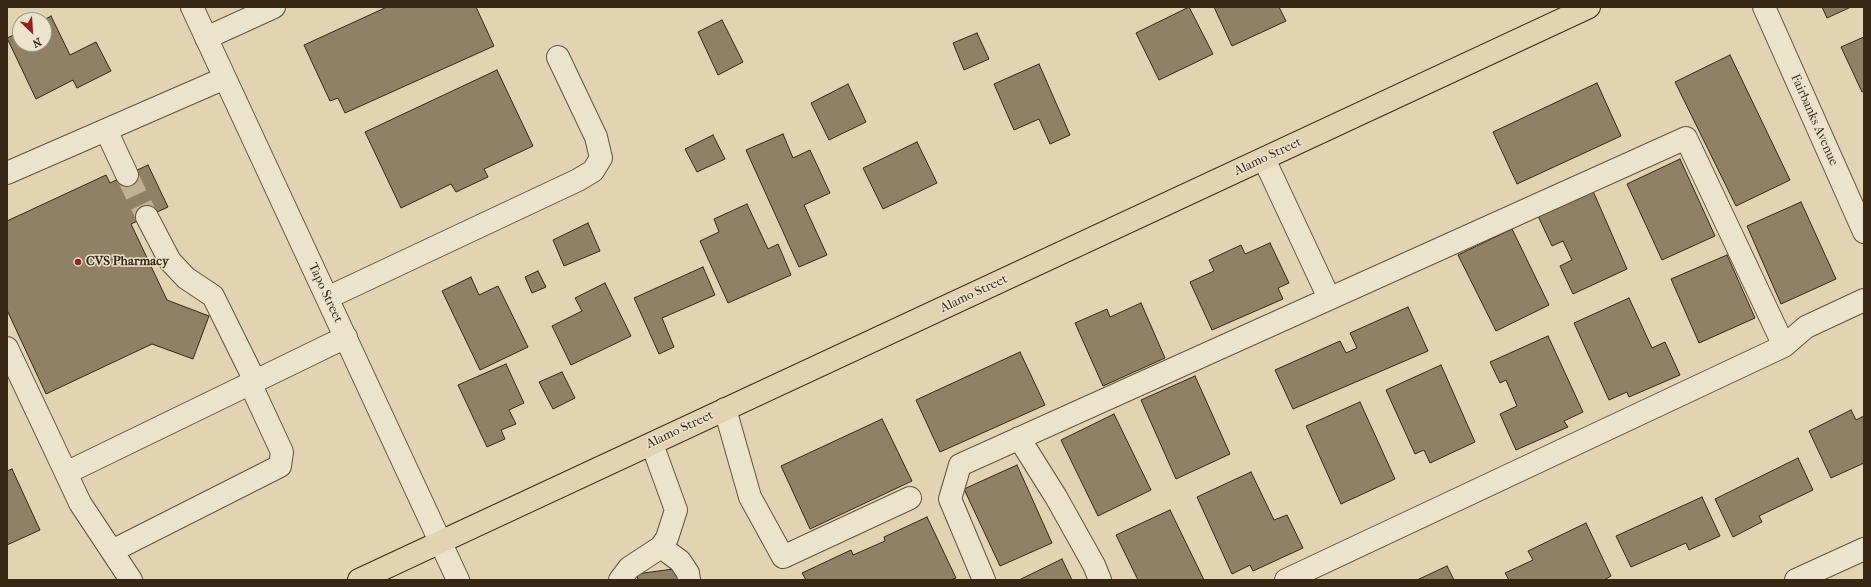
<!DOCTYPE html>
<html>
<head>
<meta charset="utf-8">
<style>
	body { margin:0 }
	#map { position:relative; width:1871px; height:587px; overflow:hidden; background:#e2d4b2; font-family:"IM FELL French Canon",serif }
	canvas { display:block }
	.frame { position:absolute; inset:0; border:8px solid #372714; pointer-events:none }
	.north { position:absolute; left:12px; top:12px; width:40px; height:40px; box-sizing:border-box; background:#ece3cd; border:1px solid #a49883; border-radius:50%; rotate:155deg; font-size:11px; font-weight:700; line-height:16px; text-align:center; color:#372714 }
	.north::after { content:''; display:block; margin:auto; width:14px; height:18px; background:#8f2418; clip-path:polygon(50% 0,100% 100%,50% 72%,0 100%) }
</style>
</head>
<body>
<div id="map">
<canvas width="1871" height="587"></canvas>
<div class="frame"></div>
<div class="north">N</div>
</div>
<script>
const ctx = document.querySelector('canvas').getContext('2d');
ctx.lineJoin = 'round';
function fillPath(path, color) {
  ctx.fillStyle = color;
  ctx.fill(path, 'evenodd');
}
function toPath(rows) {
  const path = new Path2D();
  for (const r of rows) {
    path.moveTo(r[0], r[1]);
    for (let i = 2; i < r.length; i += 2) path.lineTo(r[i], r[i + 1]);
  }
  return path;
}
function stroke(path, color, width, dash) {
  ctx.strokeStyle = color;
  ctx.lineWidth = width;
  ctx.lineCap = dash ? 'butt' : 'round';
  ctx.setLineDash(dash || []);
  ctx.stroke(path);
}
function drawText(font, color, halo, rows, align = 'center') {
  ctx.font = font + ' "IM FELL French Canon",serif';
  ctx.lineWidth = 3;
  ctx.setLineDash([]);
  ctx.textBaseline = 'middle';
  ctx.strokeStyle = halo;
  ctx.fillStyle = color;
  for (const [text, x, y, turn = 0] of rows) {
    ctx.save();
    ctx.translate(x, y);
    ctx.rotate((+turn || 0) * Math.PI / 180);
    ctx.textAlign = isNaN(turn) ? turn : align;
    if (halo) ctx.strokeText(text, 0, 0);
    ctx.fillText(text, 0, 0);
    ctx.restore();
  }
}
const building = toPath([
	[387,7,476,7,494,46,345,113,338,98,330,101,304,45,387,7],
	[1189,7,1213,54,1159,80,1136,33,1189,7],
	[1214,7,1279,7,1286,21,1232,46,1214,7],
	[1822,7,1851,7,1827,18,1822,7],
	[51,16,70,55,96,42,111,71,77,88,73,80,36,99,7,38,20,32,20,44,44,44,44,20,51,16],
	[722,20,743,62,718,75,698,32,722,20],
	[977,33,989,59,964,70,953,43,977,33],
	[1864,37,1864,91,1862,92,1841,47,1864,37],
	[1730,55,1790,180,1736,206,1675,82,1730,55],
	[1039,64,1070,135,1050,144,1039,119,1014,130,994,84,1039,64],
	[497,70,533,146,484,169,488,177,456,192,451,184,401,208,365,132,497,70],
	[1597,83,1621,136,1517,184,1493,132,1597,83],
	[848,84,866,122,829,140,811,103,848,84],
	[783,134,793,158,810,150,830,193,804,205,827,255,799,267,746,150,783,134],
	[713,135,725,159,697,172,685,149,713,135],
	[917,142,937,183,883,209,863,168,917,142],
	[1680,159,1715,236,1662,260,1627,184,1680,159],
	[148,165,168,207,131,224,167,300,209,316,193,359,152,344,46,394,7,310,7,221,106,175,110,183,148,165],
	[1593,191,1627,269,1573,294,1560,266,1572,260,1563,241,1552,246,1538,216,1593,191],
	[1801,202,1836,279,1781,304,1747,226,1801,202],
	[747,204,768,249,778,244,791,275,728,303,700,241,719,232,714,219,747,204],
	[588,223,600,251,564,266,553,240,588,223],
	[1512,229,1549,305,1496,331,1458,255,1512,229],
	[1270,243,1289,283,1278,288,1283,299,1212,330,1190,282,1214,271,1209,260,1241,245,1245,254,1270,243],
	[1727,255,1755,318,1699,343,1671,279,1727,255],
	[703,267,715,295,662,318,674,347,659,354,634,298,703,267],
	[538,271,546,287,532,293,525,277,538,271],
	[471,277,479,295,498,286,528,347,480,370,442,291,471,277],
	[605,283,631,336,571,365,552,326,582,311,575,298,605,283],
	[1629,298,1652,348,1665,342,1680,375,1629,397,1627,392,1609,400,1574,323,1629,298],
	[1141,303,1165,358,1103,386,1075,323,1107,309,1110,317,1141,303],
	[1408,307,1428,351,1293,409,1275,370,1340,341,1346,353,1357,348,1350,333,1408,307],
	[1548,336,1583,412,1564,421,1568,427,1516,450,1500,414,1517,406,1506,380,1500,383,1490,362,1548,336],
	[1020,352,1045,405,940,452,916,400,1020,352],
	[506,364,524,403,509,410,516,424,501,430,505,439,487,447,458,385,506,364],
	[1441,365,1475,442,1430,463,1424,450,1415,454,1386,390,1441,365],
	[562,372,575,398,553,409,539,382,562,372],
	[1195,376,1230,454,1176,479,1141,400,1195,376],
	[1360,402,1395,479,1341,504,1306,426,1360,402],
	[1851,410,1856,420,1864,416,1864,463,1831,478,1809,431,1851,410],
	[1114,414,1151,490,1098,516,1061,440,1114,414],
	[882,419,912,481,810,529,781,466,882,419],
	[1798,458,1813,490,1759,516,1762,522,1733,537,1715,499,1798,458],
	[1017,465,1052,543,1000,566,964,489,1017,465],
	[12,469,40,530,7,545,7,471,12,469],
	[1251,472,1274,520,1287,515,1303,548,1253,571,1250,565,1232,574,1197,497,1251,472],
	[1702,497,1720,536,1689,550,1686,543,1631,567,1616,536,1702,497],
	[1170,510,1204,580,1138,580,1116,535,1170,510],
	[927,517,956,578,950,580,806,580,802,573,851,550,853,555,885,541,884,537,927,517],
	[1586,523,1611,576,1604,580,1509,580,1505,573,1533,560,1528,551,1586,523],
	[1062,559,1072,580,1019,580,1062,559],
	[1447,566,1454,580,1417,580,1447,566],
	[680,568,681,580,638,580,637,574,680,568]
]);
const minorTunnel = toPath([
	[127,175,147,217]
]);
const minor = toPath([
	[192,7,458,580],
	[1764,7,1864,232],
	[206,38,274,7],
	[106,130,127,175],
	[1264,159,1329,298],
	[7,173,225,78],
	[147,217,170,261,186,278,213,296,255,381],
	[327,298,578,180,593,171,601,158,596,137,558,57],
	[7,348,66,473],
	[725,409,750,497,783,557,910,498],
	[1019,438,1056,497,1094,565,1100,580],
	[661,547,680,561,688,573,689,580],
	[112,551,280,466,282,452,250,383],
	[131,580,80,503,66,473,346,337],
	[620,580,629,568,661,547,667,538,676,510,652,444],
	[984,580,950,499,960,465,1686,138,1784,346],
	[1286,580,1784,346,1806,327,1864,300],
	[1796,580,1864,549]
]);
const major = toPath([
	[359,580,1589,7]
]);
const markers = [
	[78,262,4,"#8f2418"]
];
const streetNames = [
	["Fairbanks Avenue",1814,120,66],
	["Alamo Street",1268,157,-25],
	["Tapo Street",325,293,65],
	["Alamo Street",974,294,-25],
	["Alamo Street",680,430,-25]
];
const poiNames = [
	["CVS Pharmacy",86,262]
];
fillPath(building, '#908166');
stroke(building, '#372714', 1);
stroke(minorTunnel, '#c0b192', 22, [22, 11]);
stroke(minor, '#62523c', 24);
stroke(major, '#372714', 24);
stroke(minor, '#ece3cd', 22);
stroke(major, '#e2d4b2', 22);
for (const [x, y, r, color] of markers) {
  const dot = new Path2D();
  dot.arc(x, y, r, 0, 2 * Math.PI);
  ctx.fillStyle = color;
  ctx.fill(dot);
  stroke(dot, '#ece3cd', 1.5);
}
drawText('13px', '#372714', '#ece3cd', streetNames);
drawText('bold 13px', '#372714', '#ece3cd', poiNames, 'left');
</script>
</body>
</html>
